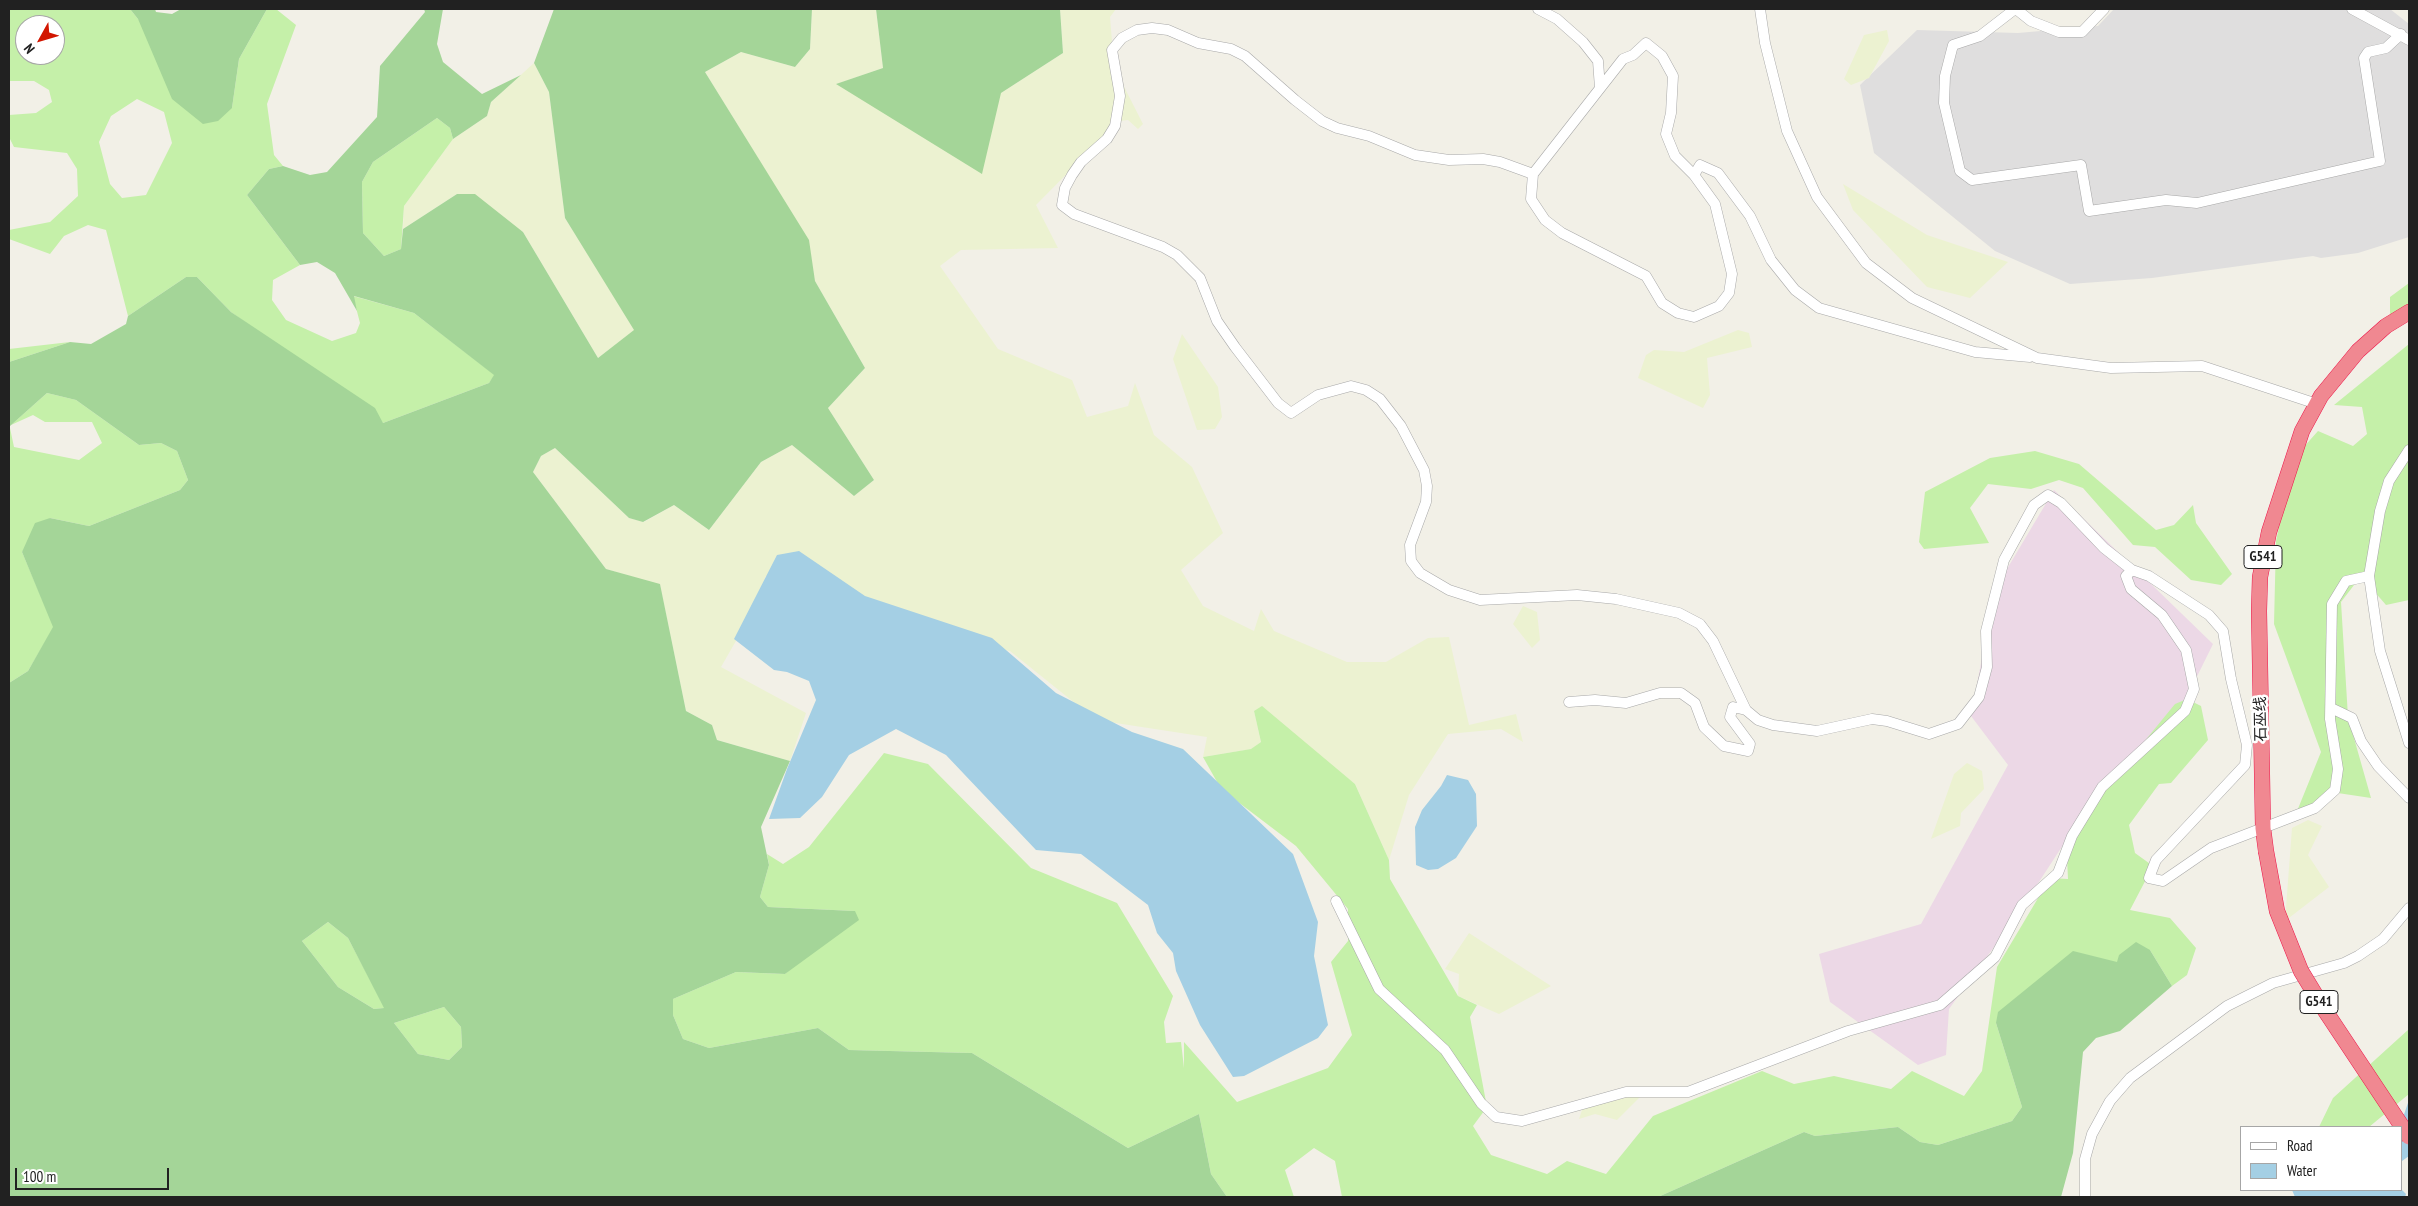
<!DOCTYPE html>
<html>
<head>
<meta charset="utf-8">
<style>
	body { margin:0 }
	#map { position:relative; width:2418px; height:1206px; overflow:hidden; background:#f2f0e7; font-family:"PT Sans Narrow",sans-serif }
	canvas { display:block }
	.frame { position:absolute; inset:0; border:10px solid #212121; pointer-events:none }
	.legend { position:absolute; left:2240px; top:1126px; width:162px; height:65px; box-sizing:border-box; background:#fff; border:1px solid #a6a6a6; margin:0; padding:6px 9px; list-style:none; font-size:15px; color:#212121 }
	.legend li { display:flex; align-items:center; gap:10px; height:25px }
	.legend b { width:25px; border:1px solid #a6a6a6 }
	.north { position:absolute; left:15px; top:15px; width:50px; height:50px; box-sizing:border-box; background:#fff; border:1px solid #a6a6a6; border-radius:50%; rotate:231deg; font-size:14px; font-weight:700; line-height:20px; text-align:center; color:#212121 }
	.north::after { content:''; display:block; margin:auto; width:18px; height:22px; background:#d21600; clip-path:polygon(50% 0,100% 100%,50% 72%,0 100%) }
	.scale { position:absolute; left:15px; top:1168px; width:154px; height:22px; box-sizing:border-box; border:2px solid #212121; border-top:0; padding-left:6px; font-size:15px; line-height:18px; white-space:nowrap; color:#212121; -webkit-text-stroke:4px #fff; paint-order:stroke }
</style>
</head>
<body>
<div id="map">
<canvas width="2418" height="1206"></canvas>
<div class="frame"></div>
<ul class="legend">
<li><b style="height:6px;background:#fff"></b>Road</li>
<li><b style="height:14px;background:#a4cfe4"></b>Water</li>
</ul>
<div class="north">N</div>
<div class="scale">100 m</div>
</div>
<script>
const ctx = document.querySelector('canvas').getContext('2d');
ctx.lineJoin = 'round';
function fillPath(path, color) {
  ctx.fillStyle = color;
  ctx.fill(path, 'evenodd');
}
function toPath(rows) {
  const path = new Path2D();
  for (const r of rows) {
    path.moveTo(r[0], r[1]);
    for (let i = 2; i < r.length; i += 2) path.lineTo(r[i], r[i + 1]);
  }
  return path;
}
function stroke(path, color, width, dash) {
  ctx.strokeStyle = color;
  ctx.lineWidth = width;
  ctx.lineCap = dash ? 'butt' : 'round';
  ctx.setLineDash(dash || []);
  ctx.stroke(path);
}
function drawText(font, color, halo, rows, align = 'center') {
  ctx.font = font + ' "PT Sans Narrow","Noto Sans SC",sans-serif';
  ctx.lineWidth = 5;
  ctx.setLineDash([]);
  ctx.textBaseline = 'middle';
  ctx.strokeStyle = halo;
  ctx.fillStyle = color;
  for (const [text, x, y, turn = 0] of rows) {
    ctx.save();
    ctx.translate(x, y);
    ctx.rotate((+turn || 0) * Math.PI / 180);
    ctx.textAlign = isNaN(turn) ? turn : align;
    if (halo) ctx.strokeText(text, 0, 0);
    ctx.fillText(text, 0, 0);
    ctx.restore();
  }
}
const residential = toPath([
	[2114,9,2390,9,2409,24,2409,237,2358,253,2321,258,2313,256,2152,278,2070,284,1995,251,1874,153,1860,85,1917,30,2018,33,2098,26]
]);
const industrial = toPath([
	[2054,490,2213,644,2178,715,2097,793,2018,914,1949,1009,1946,1055,1918,1065,1830,1002,1819,954,1921,924,2008,765,1971,716,1995,589]
]);
const farmland = toPath([
	[812,9,876,9,883,68,837,84,1001,93,1063,53,1060,9,1116,9,1110,17,1114,67,1143,124,1138,129,1128,120,1119,121,1036,205,1058,248,961,250,940,266,998,349,1072,380,1087,417,1128,406,1135,383,1154,435,1192,467,1223,533,1181,570,1203,606,1254,631,1261,609,1274,631,1347,662,1386,662,1428,638,1449,637,1469,725,1516,714,1523,742,1501,729,1448,734,1409,795,1389,860,1355,784,1254,711,1261,742,1252,749,1203,757,1207,737,1096,720,1010,651,906,632,787,569,765,577,764,592,721,667,806,713,790,761,717,740,712,725,686,711,660,585,606,569,533,472,541,456,555,448,629,518,644,522,674,505,709,530,761,462,792,445,854,496,874,480,828,408,865,368,815,281,808,240,705,72,741,52,795,67,810,49],
	[1887,30,1889,41,1869,78,1851,85,1844,79,1864,35],
	[534,63,549,92,565,218,635,330,598,358,523,232,457,194,403,229,404,206,453,139,487,116,491,102],
	[1843,184,1927,235,2008,262,1970,298,1927,287,1853,210],
	[1738,330,1749,333,1752,347,1707,358,1710,395,1703,408,1638,378,1646,355,1654,350,1684,352],
	[1182,334,1218,387,1222,417,1215,429,1197,430,1173,359],
	[1523,606,1537,612,1540,640,1532,648,1513,624],
	[1967,763,1982,771,1984,789,1961,813,1960,826,1931,839,1954,774],
	[2308,820,2322,826,2308,855,2329,887,2285,921,2292,828],
	[1469,933,1551,986,1499,1014,1458,996,1459,974,1445,969],
	[1643,1094,1617,1120,1595,1114,1579,1119,1583,1107]
]);
const grass = toPath([
	[9,9,130,9,138,19,232,108,239,59,267,9,276,9,296,25,267,104,274,155,283,166,269,169,247,195,300,265,273,280,272,300,286,320,332,341,356,333,360,323,353,296,414,313,495,375,489,383,383,423,231,312,197,277,186,277,128,316,106,230,88,225,64,236,50,254,9,239,9,230,50,222,78,196,77,169,67,153,14,147,9,137,9,115,36,113,52,102,49,90,34,81,9,81],
	[25,25,55,25,55,55,25,55],
	[137,99,164,112,172,143,146,195,122,198,110,184,99,142,111,116],
	[437,118,450,128,453,139,404,206,401,249,384,256,363,233,362,182,373,162],
	[2409,283,2409,308,2390,320,2390,297],
	[70,342,9,362,9,349],
	[2409,344,2409,600,2386,605,2361,576,2341,602,2348,717,2371,798,2331,792,2293,821,2321,752,2274,624,2276,541,2294,458,2318,431,2353,446,2367,434,2362,407,2334,405],
	[47,393,76,400,139,445,161,443,177,451,188,480,180,490,89,526,50,518,22,552,54,627,28,671,9,683,10,428,14,447,79,460,102,443,92,422,45,422,33,415,11,425],
	[2035,451,2079,464,2156,530,2174,525,2193,505,2196,523,2232,574,2221,585,2191,580,2155,547,2133,545,2083,488,2059,480,2031,489,1988,484,1970,508,1989,543,1924,549,1919,542,1925,492,1990,458],
	[2187,699,2201,706,2208,740,2171,783,2159,784,2129,825,2135,853,2153,866,2130,910,2170,918,2196,948,2187,975,2172,986,2150,950,2117,963,1996,1023,2022,1107,2012,1121,1938,1145,1920,1142,1898,1127,1815,1136,1804,1132,1658,1197,1342,1197,1335,1161,1314,1148,1285,1170,1294,1197,1227,1197,1211,1174,1199,1114,1128,1148,972,1053,849,1050,818,1028,709,1048,683,1039,673,1015,673,999,736,972,785,974,855,911,768,907,760,897,769,865,767,854,783,864,809,847,884,753,928,764,1031,868,1117,903,1173,996,1164,1022,1166,1043,1181,1042,1184,1068,1184,1042,1237,1102,1328,1068,1352,1035,1331,962,1348,941,1348,909,1296,846,1221,789,1203,757,1251,749,1261,742,1254,711,1262,706,1355,784,1389,860,1390,879,1458,996,1477,1005,1470,1017,1487,1107,1473,1126,1491,1155,1547,1174,1567,1161,1606,1174,1653,1116,1762,1071,1794,1084,1834,1076,1891,1089,1912,1071,1964,1096,1982,1071,1997,967,2050,878,2068,879,2067,858,2094,803,2175,704],
	[328,922,348,938,385,1008,374,1009,338,987,302,941],
	[444,1007,461,1027,462,1047,449,1060,418,1054,394,1023],
	[2409,1029,2409,1094,2369,1127,2319,1127,2333,1098]
]);
const forest = toPath([
	[130,9,155,9,156,12,172,14,181,9,267,9,239,59,232,108,218,121,203,124,172,99,138,19],
	[424,9,443,9,437,44,443,62,482,94,521,75,491,102,487,116,453,139,450,128,437,118,373,162,362,182,363,233,384,256,401,249,403,229,457,194,475,194,523,232,598,358,634,330,565,218,549,92,534,63,554,9,812,9,810,49,795,67,741,52,705,72,809,240,815,281,865,368,828,408,874,480,854,496,792,445,761,462,709,530,674,505,643,522,629,518,555,448,541,456,533,472,606,569,660,584,686,711,712,725,717,740,790,761,761,827,769,865,760,897,768,907,855,911,859,920,785,974,736,972,673,999,673,1015,683,1039,709,1048,818,1028,849,1050,972,1053,1128,1148,1199,1114,1211,1174,1227,1197,9,1197,9,683,28,671,53,627,22,552,35,523,50,518,89,526,180,490,188,480,177,451,161,443,139,445,76,400,47,393,10,426,9,440,9,362,70,342,91,344,126,324,128,316,186,277,197,277,231,312,375,408,383,423,489,383,494,375,414,313,354,296,357,311,335,273,317,262,300,265,247,195,269,169,283,166,310,175,327,172,377,117,380,66,425,12],
	[328,922,348,938,384,1008,374,1009,338,987,302,941],
	[444,1007,461,1027,462,1047,449,1060,418,1054,394,1023],
	[876,9,1060,9,1063,53,1001,93,982,174,836,84,883,68],
	[2136,942,2150,950,2172,986,2120,1031,2096,1038,2083,1052,2073,1153,2061,1197,1658,1197,1804,1132,1815,1136,1898,1127,1920,1142,1938,1145,2012,1121,2022,1107,1996,1023,1998,1012,2073,951,2117,962,2119,955]
]);
const water = toPath([
	[799,551,865,596,992,638,1056,693,1132,732,1183,749,1293,854,1318,922,1314,956,1328,1025,1318,1038,1244,1076,1233,1077,1200,1025,1176,971,1173,953,1157,933,1148,905,1081,854,1036,850,946,755,896,729,849,755,822,797,800,818,769,819,787,769,816,700,809,681,787,672,774,670,734,639,777,555],
	[1447,775,1468,780,1476,794,1477,826,1456,858,1438,869,1428,870,1416,865,1415,827,1422,810,1441,786],
	[2409,1100,2409,1156,2402,1161,2400,1126],
	[2292,1190,2402,1190,2406,1194,2405,1197,2295,1197]
]);
const minor = toPath([
	[1538,9,1557,19,1583,42,1598,61,1600,88],
	[1760,9,1765,43,1787,131,1817,197,1866,263,1912,298,2037,358,2111,368,2202,366,2317,404],
	[2015,9,1980,36,1953,45,1945,76,1944,103,1960,171,1972,180,2081,165,2089,211,2166,200,2197,203,2380,161,2364,58,2368,52,2386,48,2401,34],
	[2016,9,2031,21,2059,32,2082,32,2104,9],
	[2352,9,2409,40],
	[1646,43,1662,56,1673,76,1671,113,1666,134,1675,156,1694,175,1715,204,1732,274,1729,293,1719,306,1694,317,1678,313,1662,303,1646,276,1562,233,1545,220,1531,199,1533,174,1623,59,1633,55,1646,43],
	[1533,174,1500,162,1483,159,1449,160,1415,155,1369,136,1337,128,1322,121,1295,100,1245,56,1231,49,1198,43,1168,30,1152,28,1137,30,1122,38,1112,50,1120,96,1115,126,1107,139,1081,162,1072,175,1065,188,1062,205,1074,214,1163,247,1177,255,1200,278,1217,321,1235,347,1278,403,1291,413,1318,395,1351,386,1366,390,1380,399,1401,426,1424,470,1427,486,1426,502,1410,545,1411,561,1420,573,1449,590,1480,600,1577,595,1616,599,1679,613,1700,624,1713,641,1746,710],
	[1694,175,1700,165,1718,173,1750,216,1771,260,1795,290,1819,308,1975,352,2030,357],
	[2409,450,2389,481,2380,511,2369,576,2380,651,2409,743],
	[1569,702,1595,700,1626,703,1660,693,1681,693,1695,703,1704,727,1724,746,1748,751,1750,744,1730,717,1733,707,1746,710,1758,720,1773,725,1817,731,1872,719,1887,721,1929,734,1958,724,1979,697,1987,667,1986,631,2004,560,2034,505,2048,495,2061,503,2104,548,2132,570],
	[2331,708,2352,718,2361,741,2378,766,2409,798],
	[1336,901,1379,989,1445,1050,1481,1103,1496,1117,1522,1121,1626,1092,1688,1092,1848,1031,1940,1005,1995,957,2022,905,2058,873,2072,836,2102,787,2185,711,2194,689,2186,650,2162,615,2131,589,2126,576,2132,570,2149,576,2209,615,2223,631,2231,679,2247,745,2245,765,2156,860,2149,878,2163,881,2211,848,2315,808,2335,790,2338,769,2330,719,2332,604,2346,581,2369,576],
	[2085,1197,2085,1159,2092,1134,2110,1101,2130,1078,2227,1006,2273,983,2344,963,2358,956,2383,939,2409,908]
]);
const highway = toPath([
	[2266,851,2263,828,2259,611,2260,577,2269,532,2302,431,2321,396,2358,351,2386,326,2409,312]
]);
const highwayBridge = toPath([
	[2266,851,2277,911,2301,971,2324,1009,2409,1137]
]);
const shields = [
	[2263,557,38],
	[2319,1002,38]
];
const shieldNames = [
	["G541",2263,557],
	["G541",2319,1002]
];
const streetNames = [
	["石巫线",2261,719,-91]
];
fillPath(residential, '#dfdede');
fillPath(industrial, '#ecd8e6');
fillPath(farmland, '#ecf2d1');
fillPath(grass, '#c5f0a9');
fillPath(forest, '#a4d598');
fillPath(water, '#a4cfe4');
stroke(minor, '#a8a8a8', 11);
stroke(highway, '#ed184b', 16);
stroke(minor, '#fff', 10);
stroke(highway, '#f08891', 15);
stroke(highwayBridge, '#ed184b', 16, []);
stroke(highwayBridge, '#f08891', 15);
for (const [x, y, w] of shields) {
  const box = new Path2D();
  box.roundRect(x - w / 2, y - 11.5, w, 23, 4);
  ctx.fillStyle = '#fff';
  ctx.fill(box);
  stroke(box, '#212121', 1);
}
drawText('bold 14px', '#212121', null, shieldNames);
drawText('15px', '#212121', '#fff', streetNames);
</script>
</body>
</html>
